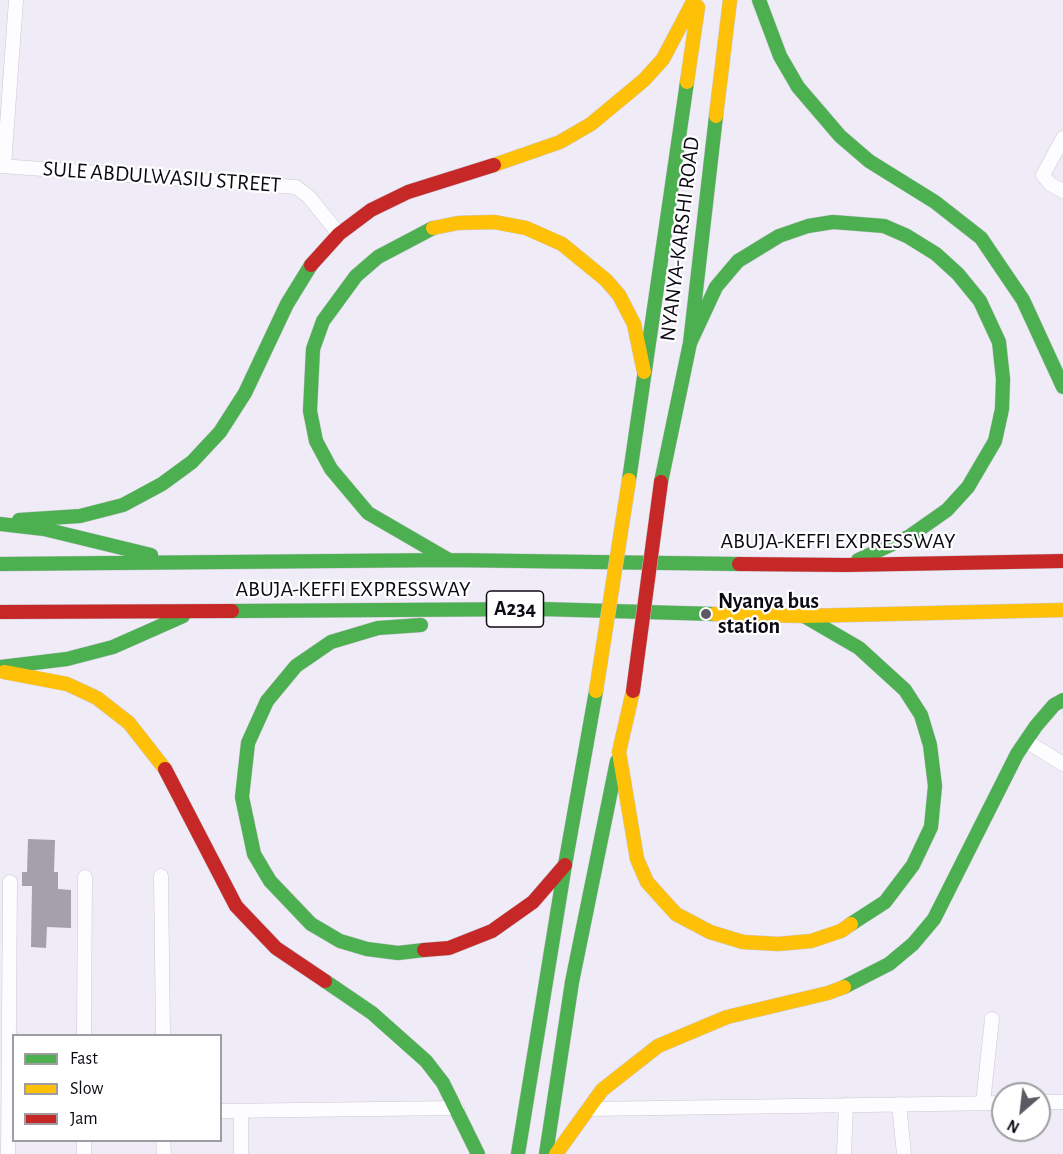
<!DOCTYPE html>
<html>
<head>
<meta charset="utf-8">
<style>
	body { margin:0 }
	#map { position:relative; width:1063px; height:1154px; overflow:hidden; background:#efecf7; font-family:"Alegreya Sans",sans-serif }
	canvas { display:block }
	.legend { position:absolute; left:12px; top:1034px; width:210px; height:108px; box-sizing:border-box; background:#fff; border:2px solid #9f9da1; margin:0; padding:8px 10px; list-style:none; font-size:18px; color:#0e0a15 }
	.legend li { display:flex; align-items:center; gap:12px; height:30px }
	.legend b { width:30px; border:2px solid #9f9da1 }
	.north { position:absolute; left:991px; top:1082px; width:60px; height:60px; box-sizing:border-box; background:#fff; border:2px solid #9f9da1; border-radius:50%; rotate:208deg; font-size:16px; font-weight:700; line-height:24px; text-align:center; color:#0e0a15 }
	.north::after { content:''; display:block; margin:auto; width:21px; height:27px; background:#5d5964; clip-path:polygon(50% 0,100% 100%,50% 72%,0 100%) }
</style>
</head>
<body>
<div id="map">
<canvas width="1063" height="1154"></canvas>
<ul class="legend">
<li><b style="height:8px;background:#4caf50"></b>Fast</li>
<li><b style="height:8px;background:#ffc107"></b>Slow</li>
<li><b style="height:8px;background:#c62828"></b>Jam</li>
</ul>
<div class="north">N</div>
</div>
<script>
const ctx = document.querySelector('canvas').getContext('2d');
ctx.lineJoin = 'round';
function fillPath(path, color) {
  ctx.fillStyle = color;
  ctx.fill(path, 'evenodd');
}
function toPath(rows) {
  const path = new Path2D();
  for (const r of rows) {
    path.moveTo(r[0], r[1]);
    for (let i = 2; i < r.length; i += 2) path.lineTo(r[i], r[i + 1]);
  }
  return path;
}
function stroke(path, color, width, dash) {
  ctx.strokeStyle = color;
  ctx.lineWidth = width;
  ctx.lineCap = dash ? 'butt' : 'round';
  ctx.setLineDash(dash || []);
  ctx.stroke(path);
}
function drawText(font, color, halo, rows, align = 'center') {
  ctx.font = font + ' "Alegreya Sans",sans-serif';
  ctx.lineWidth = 4.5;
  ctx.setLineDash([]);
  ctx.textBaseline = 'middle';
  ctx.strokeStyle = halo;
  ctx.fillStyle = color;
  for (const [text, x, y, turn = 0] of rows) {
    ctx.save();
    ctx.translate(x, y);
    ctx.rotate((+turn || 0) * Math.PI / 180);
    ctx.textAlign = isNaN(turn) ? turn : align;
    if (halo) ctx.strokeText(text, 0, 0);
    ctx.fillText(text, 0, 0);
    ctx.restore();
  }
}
const building = toPath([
	[28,839,55,840,54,872,58,872,58,889,71,890,71,928,47,927,46,948,31,947,32,886,22,886,22,872,27,872]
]);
const street = toPath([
	[1063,138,1043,175,1050,184,1063,191],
	[0,166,296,187,309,197,339,234],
	[4,166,16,0],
	[1026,741,1063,764],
	[161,876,163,1036],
	[84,1036,85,877],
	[1039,1102,1063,1102],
	[983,1103,992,1019],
	[899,1104,904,1154],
	[588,1109,1003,1103],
	[220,1111,457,1108],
	[84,1140,84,1154],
	[163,1140,164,1154],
	[8,1154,10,882],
	[241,1154,241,1111],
	[844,1154,846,1105]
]);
const fast = toPath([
	[759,0,780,56,798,87,840,136,869,161,935,202,981,238,1023,300,1063,387],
	[433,228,378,257,356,276,323,321,313,349,310,411,316,441,331,469,368,513,449,560],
	[690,343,716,287,738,261,779,236,808,226,833,222,884,226,907,236,936,254,958,274,980,301,999,342,1003,379,1002,409,995,441,968,487,947,510,910,536,858,560],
	[629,480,687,82],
	[661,482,690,343,716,116],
	[19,520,80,516,123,505,162,484,192,462,220,432,245,393,287,304,311,265],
	[0,524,44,529,151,555],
	[0,564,449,560,739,564],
	[232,611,542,609,714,614],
	[804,616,859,648,905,690,921,715,930,745,935,786,931,827,913,865,885,902,851,924],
	[421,625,378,628,331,642,296,666,267,701,248,743,242,797,254,854,270,881,311,924,340,941,367,949,398,953,424,950],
	[0,667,67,659,113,647,183,616],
	[565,865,596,691],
	[325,981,372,1013,426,1061,443,1083,478,1154],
	[844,987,889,964,913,944,934,919,1017,754,1036,726,1054,705,1063,700],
	[518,1154,565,865],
	[546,1154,572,982,617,761]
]);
const slow = toPath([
	[687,82,698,7],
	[716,116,730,0],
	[494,165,560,142,591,124,644,80,663,59,694,0],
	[433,228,458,223,494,222,526,228,562,244,606,280,619,295,634,324,644,372],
	[714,614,803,616,1063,610],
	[4,672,67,684,97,698,129,723,165,769],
	[619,752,633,691],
	[619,752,637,859,647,882,676,914,710,932,743,942,778,944,811,941,841,931,851,924],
	[556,1154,602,1090,658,1046,727,1017,828,993,844,987]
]);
const jam = toPath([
	[311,265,339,234,371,210,408,192,494,165],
	[739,564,846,565,1063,561],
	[0,612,232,611],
	[165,769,236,906,276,948,325,981],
	[424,950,449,948,492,931,533,902,565,865]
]);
const slowBridge = toPath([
	[596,691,629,480]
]);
const jamBridge = toPath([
	[633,691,661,482]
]);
const markers = [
	[706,614,6,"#5d5964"]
];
const shields = [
	[515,609,57]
];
const shieldNames = [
	["A234",515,609]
];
const streetNames = [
	["SULE ABDULWASIU STREET",162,177,4],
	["NYANYA-KARSHI ROAD",680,239,-83],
	["ABUJA-KEFFI EXPRESSWAY",838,541],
	["ABUJA-KEFFI EXPRESSWAY",353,589]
];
const poiNames = [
	["Nyanya bus",718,601],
	["station",718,626]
];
fillPath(building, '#a5a1ac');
stroke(street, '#cbc8d3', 15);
stroke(fast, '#cbc8d3', 15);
stroke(slow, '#cbc8d3', 15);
stroke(jam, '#cbc8d3', 15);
stroke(street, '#fdfcfe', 14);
stroke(fast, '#4caf50', 14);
stroke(slow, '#ffc107', 14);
stroke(jam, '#c62828', 14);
stroke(slowBridge, '#c9c7cd', 15, []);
stroke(jamBridge, '#c9c7cd', 15, []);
stroke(slowBridge, '#ffc107', 14);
stroke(jamBridge, '#c62828', 14);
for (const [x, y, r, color] of markers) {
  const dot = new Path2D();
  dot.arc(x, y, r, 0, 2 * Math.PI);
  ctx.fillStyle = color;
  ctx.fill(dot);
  stroke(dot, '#fff', 2);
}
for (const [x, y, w] of shields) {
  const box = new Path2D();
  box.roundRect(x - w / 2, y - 18, w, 36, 4.5);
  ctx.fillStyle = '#fff';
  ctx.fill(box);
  stroke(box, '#0e0a15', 1.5);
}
drawText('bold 21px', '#0e0a15', null, shieldNames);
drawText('22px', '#0e0a15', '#fff', streetNames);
drawText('bold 22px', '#0e0a15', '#fff', poiNames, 'left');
</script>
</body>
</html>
